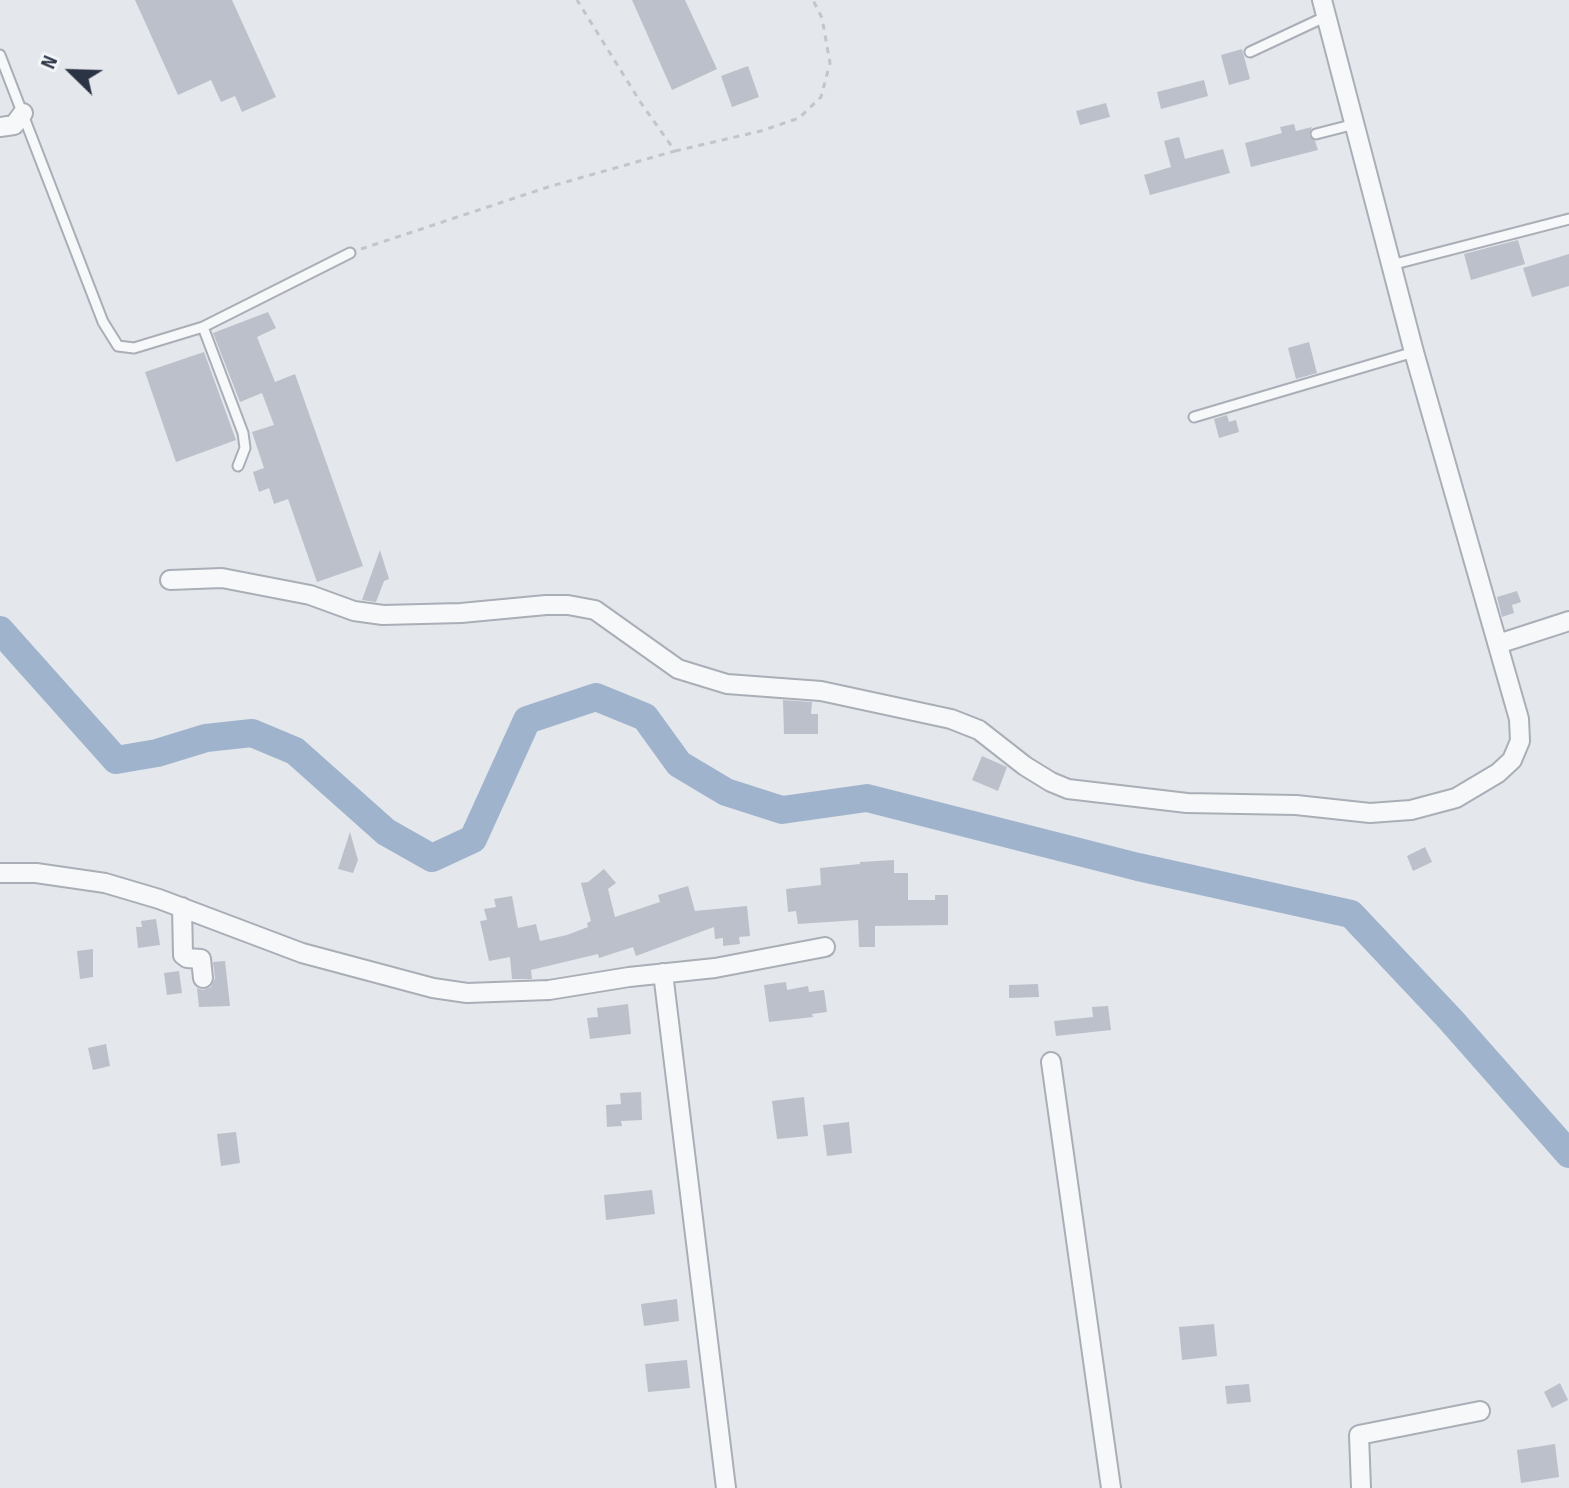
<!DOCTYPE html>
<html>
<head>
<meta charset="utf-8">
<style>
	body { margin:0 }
	#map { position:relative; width:1569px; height:1488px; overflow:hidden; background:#e4e7ec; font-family:"Sofia Sans Condensed",sans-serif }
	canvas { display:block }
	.north { position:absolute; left:32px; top:32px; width:80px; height:80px; -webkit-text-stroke:6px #f4f6f9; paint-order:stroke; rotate:293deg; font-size:22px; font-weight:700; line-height:32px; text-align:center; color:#2b3445 }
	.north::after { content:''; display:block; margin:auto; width:28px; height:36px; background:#2b3445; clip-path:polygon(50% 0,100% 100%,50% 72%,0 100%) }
</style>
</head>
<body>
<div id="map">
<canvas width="1569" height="1488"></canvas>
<div class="north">N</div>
</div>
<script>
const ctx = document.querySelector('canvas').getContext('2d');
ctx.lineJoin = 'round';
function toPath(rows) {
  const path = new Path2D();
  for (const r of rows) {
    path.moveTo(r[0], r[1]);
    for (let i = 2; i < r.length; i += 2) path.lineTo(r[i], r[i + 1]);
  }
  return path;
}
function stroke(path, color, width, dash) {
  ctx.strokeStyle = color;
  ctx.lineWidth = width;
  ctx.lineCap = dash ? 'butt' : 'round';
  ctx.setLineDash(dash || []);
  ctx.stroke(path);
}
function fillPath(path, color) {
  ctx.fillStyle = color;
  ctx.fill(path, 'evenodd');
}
const river = toPath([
	[0,630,116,760,157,753,206,738,252,733,295,751,386,832,432,858,473,839,527,720,596,697,645,717,679,764,726,792,782,810,867,798,1138,867,1351,914,1450,1019,1569,1154]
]);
const building = toPath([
	[135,0,232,0,276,97,242,112,235,96,221,102,211,80,178,95],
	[632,0,685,0,717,69,672,90],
	[1242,49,1250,79,1229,85,1221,55],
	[748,66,759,97,732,107,721,76],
	[1204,80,1208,96,1161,109,1157,92],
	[1106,103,1110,117,1080,125,1076,111],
	[1294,124,1296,131,1312,127,1309,135,1315,141,1318,150,1251,167,1245,143,1282,133,1280,127],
	[1179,137,1185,159,1223,149,1230,173,1150,195,1144,175,1171,167,1164,141],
	[1518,240,1525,264,1471,280,1464,254],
	[1569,254,1569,286,1532,297,1523,268],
	[268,312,276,328,257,337,275,382,295,374,363,566,317,582,288,499,274,504,269,488,259,492,253,472,264,468,252,432,274,425,262,393,240,402,213,333],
	[1309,342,1317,373,1296,379,1288,348],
	[204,352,236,440,176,462,145,372],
	[1227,415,1229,422,1236,420,1239,432,1219,438,1214,419],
	[380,550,389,579,384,581,376,602,362,600],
	[1517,591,1521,602,1512,605,1514,613,1502,617,1497,597],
	[783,700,812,702,811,714,818,714,818,734,784,734],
	[982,756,1007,767,998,791,972,780],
	[350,832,358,860,353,873,338,869],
	[1425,847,1432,862,1413,871,1407,856],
	[894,860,894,873,908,873,908,900,935,900,935,895,948,895,948,925,875,926,875,947,859,947,858,920,798,924,796,911,788,912,786,889,821,885,820,868,860,864,860,862],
	[604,869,616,883,608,889,615,917,660,902,658,895,688,886,695,911,747,906,750,936,739,937,740,944,723,946,723,938,715,939,714,927,636,956,633,947,599,958,598,954,531,970,532,979,512,979,510,957,489,961,480,921,487,920,484,909,496,907,494,899,512,896,518,928,536,924,540,941,567,935,588,927,587,923,591,921,581,883,588,882],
	[156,919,160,945,138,948,136,927,142,927,141,921],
	[93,949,93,977,80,979,77,951],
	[225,961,230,1006,199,1007,197,988,203,990,211,987,215,978,213,962],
	[179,971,182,993,167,995,164,973],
	[786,982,787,990,808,986,809,992,824,990,827,1012,812,1014,813,1017,769,1022,764,985],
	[1038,984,1039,997,1009,998,1009,985],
	[628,1004,631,1034,590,1039,587,1018,598,1017,597,1008],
	[1108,1006,1111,1030,1056,1036,1054,1021,1093,1017,1092,1007],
	[106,1044,110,1066,93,1070,88,1048],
	[641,1092,642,1120,621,1121,622,1126,607,1127,606,1105,621,1104,620,1093],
	[804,1097,808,1136,777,1139,772,1101],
	[849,1122,852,1153,827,1156,823,1125],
	[236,1132,240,1163,221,1166,217,1134],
	[652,1190,655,1214,606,1220,604,1195],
	[677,1299,679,1321,644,1326,641,1304],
	[1214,1324,1217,1356,1182,1360,1179,1327],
	[687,1360,690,1388,648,1392,645,1364],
	[1560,1383,1568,1400,1552,1408,1544,1392],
	[1249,1384,1251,1402,1227,1404,1225,1386],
	[1555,1444,1559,1477,1521,1483,1517,1450]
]);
const path = toPath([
	[675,151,761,131,799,118,821,97,830,63,822,18,813,0],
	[361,249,548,187,675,151,641,103,577,0]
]);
const service = toPath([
	[1250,52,1327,16],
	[0,55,103,322,118,346,134,348,203,327,350,253],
	[1316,134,1355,124],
	[1391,265,1569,219],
	[203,327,243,433,245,448,238,466],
	[1194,417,1414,352]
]);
const minor = toPath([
	[0,127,14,125,23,113],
	[170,580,222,578,310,595,354,611,383,615,461,613,546,605,568,605,595,610,678,669,727,684,821,691,951,719,979,730,1025,766,1051,782,1068,789,1187,803,1296,805,1370,813,1411,810,1456,798,1498,773,1512,760,1520,741,1519,719,1414,352,1322,0],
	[1498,644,1569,621],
	[0,873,36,873,105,883,159,899,302,953,433,988,467,993,549,990,629,977,715,968,825,947],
	[182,907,183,955,187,958,201,959,203,978],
	[663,973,726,1488],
	[1051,1062,1111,1488],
	[1361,1488,1359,1435,1480,1411]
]);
stroke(river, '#9fb4cc', 28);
fillPath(building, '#bbc0ca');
stroke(service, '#a9aeb7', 13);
stroke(minor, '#a9aeb7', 22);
stroke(path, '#c2c5cb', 3, [6, 6]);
stroke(service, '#f7f8fa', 9);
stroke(minor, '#f7f8fa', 18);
</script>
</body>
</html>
